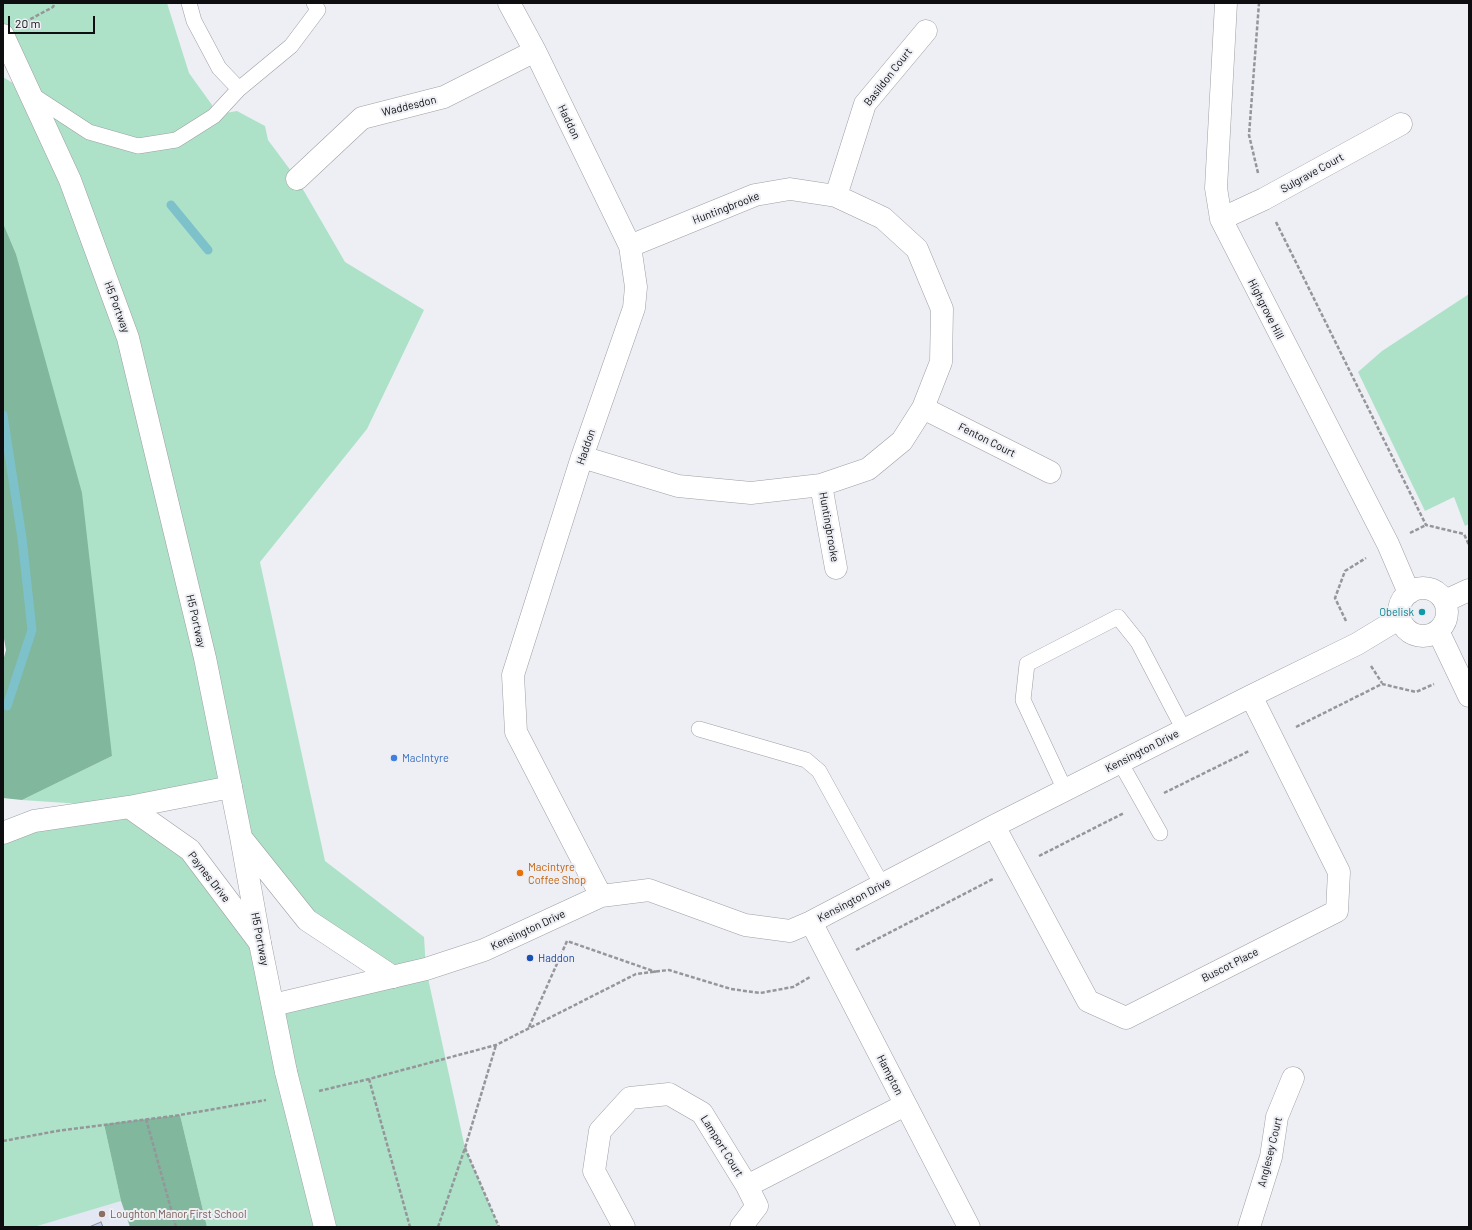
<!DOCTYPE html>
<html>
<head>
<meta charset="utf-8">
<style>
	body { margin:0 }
	#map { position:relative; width:1472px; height:1230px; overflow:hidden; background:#edeff4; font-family:Barlow,sans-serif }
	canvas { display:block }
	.frame { position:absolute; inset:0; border:4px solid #0e0e10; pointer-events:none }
	.scale { position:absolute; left:8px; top:16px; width:87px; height:18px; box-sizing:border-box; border:2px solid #0e0e10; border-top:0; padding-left:5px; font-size:12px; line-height:14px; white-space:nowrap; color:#0e0e10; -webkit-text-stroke:3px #edeff4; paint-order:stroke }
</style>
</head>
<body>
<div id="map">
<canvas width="1472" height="1230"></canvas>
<div class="frame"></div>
<div class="scale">20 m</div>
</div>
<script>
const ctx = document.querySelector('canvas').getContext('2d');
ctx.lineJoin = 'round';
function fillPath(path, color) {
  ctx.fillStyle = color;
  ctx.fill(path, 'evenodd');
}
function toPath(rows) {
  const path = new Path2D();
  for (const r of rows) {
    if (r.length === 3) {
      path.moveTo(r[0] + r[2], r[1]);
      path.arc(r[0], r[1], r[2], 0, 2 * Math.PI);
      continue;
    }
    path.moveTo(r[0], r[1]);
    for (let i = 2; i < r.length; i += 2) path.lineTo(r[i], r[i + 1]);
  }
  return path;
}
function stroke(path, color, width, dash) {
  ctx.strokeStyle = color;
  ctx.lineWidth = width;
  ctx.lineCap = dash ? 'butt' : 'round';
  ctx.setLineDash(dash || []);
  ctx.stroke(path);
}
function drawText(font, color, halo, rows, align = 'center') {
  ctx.font = font + ' Barlow,sans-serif';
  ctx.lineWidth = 4;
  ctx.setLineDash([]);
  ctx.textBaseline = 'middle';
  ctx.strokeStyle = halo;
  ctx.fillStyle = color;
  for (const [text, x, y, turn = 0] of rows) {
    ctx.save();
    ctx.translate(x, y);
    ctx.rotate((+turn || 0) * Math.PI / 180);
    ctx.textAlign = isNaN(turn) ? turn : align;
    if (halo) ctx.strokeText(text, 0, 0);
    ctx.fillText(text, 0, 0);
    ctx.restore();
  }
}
const built = toPath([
	[121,1201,130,1227,34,1227]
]);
const green = toPath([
	[3,3,167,3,189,73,212,105,214,115,237,111,265,126,268,140,297,179,345,262,424,310,367,429,260,562,325,861,424,937,426,969,465,1148,499,1227,207,1227,180,1115,104,1124,121,1201,34,1227,3,1227,3,833,126,807,22,800,112,756,16,254,3,223,3,77,29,93,3,35],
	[231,788,241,837,307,920,393,977,273,1005,260,943,190,850,129,807],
	[1469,294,1469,524,1465,526,1454,497,1425,511,1358,372,1382,351]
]);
const forest = toPath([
	[3,223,16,254,82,493,112,756,22,800,3,798,3,661,6,650,3,633],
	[180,1115,207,1227,130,1227,121,1201,104,1124]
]);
const stream = toPath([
	[171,205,208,250],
	[3,415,22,538,32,630,7,706]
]);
const building = toPath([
	[101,1222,103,1227,89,1227,101,1222]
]);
const path = toPath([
	[25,22,53,7,55,3],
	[1258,173,1249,135,1259,3],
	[1276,222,1426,525,1464,534,1469,545],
	[1410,533,1426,525],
	[1346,621,1335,598,1345,571,1366,558],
	[1371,666,1382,683],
	[1296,727,1382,684,1416,692,1434,684],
	[1164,793,1249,751],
	[1039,856,1124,813],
	[856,950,993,879],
	[529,1027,567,941,656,972],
	[369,1079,410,1227],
	[319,1091,369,1079,496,1045,636,974,669,970,731,989,760,993,793,987,810,977],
	[146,1119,176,1227],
	[3,1141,57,1131,180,1115,266,1100],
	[465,1148,499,1227],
	[438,1227,465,1148,496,1045]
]);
const service = toPath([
	[239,89,291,46,318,10,314,3],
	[31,94,89,132,138,146,176,140,214,116,239,89,219,68,194,21,189,3],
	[699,729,806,760,819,771,882,885],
	[1120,762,1160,833],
	[1065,790,1023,700,1027,664,1118,617,1138,642,1184,730]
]);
const minor = toPath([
	[509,3,535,51,630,246,636,287,634,308,582,457,513,675,516,732,601,896],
	[1226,3,1216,188,1221,219,1388,544,1409,593],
	[297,179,362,118,444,97,535,51],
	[836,196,865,104,926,31],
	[1221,219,1264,199,1401,124],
	[923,408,1050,472],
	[582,457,678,486,751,493,821,485,868,469,902,441,923,408,941,362,942,309,917,249,883,218,836,196,790,189,755,195,630,246],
	[821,485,836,568],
	[1423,612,24],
	[1445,601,1469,590],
	[1438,631,1469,696],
	[129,807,190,850,260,943],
	[994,826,1088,1001,1126,1018,1337,911,1339,872,1251,696],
	[3,833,34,821,129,807,231,787],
	[811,922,969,1227],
	[273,1005,426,969,484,950,601,896,649,890,745,925,790,931,811,922,994,826,1251,696,1357,644,1400,618],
	[747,1186,905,1105],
	[624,1227,594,1171,600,1131,630,1098,669,1094,702,1113,747,1186,757,1206,741,1227],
	[1249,1227,1271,1157,1277,1117,1293,1078]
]);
const tertiary = toPath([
	[3,35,70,180,128,338,205,658,241,837,260,943,286,1072],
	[243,840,307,920,393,977],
	[302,1135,325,1227]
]);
const tertiaryBridge = toPath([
	[286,1072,302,1135]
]);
const markers = [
	[1422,612,4,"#0f9aa8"],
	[394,758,4,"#3f7fe0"],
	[520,873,4,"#e8710a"],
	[530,958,4,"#1a4fb4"],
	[102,1214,4,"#8d6e63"]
];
const streetNames = [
	["Basildon Court",888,77,-52],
	["Waddesdon",409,106,-14],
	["Haddon",569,122,64],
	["Sulgrave Court",1312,173,-29],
	["Huntingbrooke",726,208,-21],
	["H5 Portway",117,307,70],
	["Highgrove Hill",1266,309,63],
	["Fenton Court",987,440,27],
	["Haddon",586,447,-71],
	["Huntingbrooke",829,527,80],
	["H5 Portway",196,621,77],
	["Kensington Drive",1142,751,-27],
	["Paynes Drive",209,877,52],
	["Kensington Drive",854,900,-28],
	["Kensington Drive",528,930,-25],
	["H5 Portway",260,939,79],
	["Buscot Place",1230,965,-27],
	["Hampton",890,1075,63],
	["Lamport Court",722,1146,58],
	["Anglesey Court",1270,1152,-76]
];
const cultureNames = [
	["Obelisk",1414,612]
];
const shopNames = [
	["MacIntyre",402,758]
];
const foodNames = [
	["Macintyre",528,867],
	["Coffee Shop",528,880]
];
const transitNames = [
	["Haddon",538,958]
];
const educationNames = [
	["Loughton Manor First School",110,1214]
];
fillPath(built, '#e3e6f3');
fillPath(green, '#ade2c8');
fillPath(forest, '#80b79d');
stroke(stream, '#7dc1cb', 9);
fillPath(building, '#c6d0f7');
stroke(building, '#919398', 1);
stroke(service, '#9e9fa5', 16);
stroke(minor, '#9e9fa5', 23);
stroke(tertiary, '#9e9fa5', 23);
stroke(path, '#95969a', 2.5, [4, 2]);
stroke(service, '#fff', 15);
stroke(minor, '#fff', 22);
stroke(tertiary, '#fff', 22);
stroke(tertiaryBridge, '#9e9fa5', 23, []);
stroke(tertiaryBridge, '#fff', 22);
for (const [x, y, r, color] of markers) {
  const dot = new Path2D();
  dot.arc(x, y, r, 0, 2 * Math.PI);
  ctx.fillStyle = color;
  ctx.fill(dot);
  stroke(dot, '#edeff4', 1.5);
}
drawText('11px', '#0e0e10', '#edeff4', streetNames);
drawText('11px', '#0d838f', '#edeff4', cultureNames, 'right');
drawText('11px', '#366cbe', '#edeff4', shopNames, 'left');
drawText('11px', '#c56008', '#edeff4', foodNames, 'left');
drawText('11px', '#164399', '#edeff4', transitNames, 'left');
drawText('11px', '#785e54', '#edeff4', educationNames, 'left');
</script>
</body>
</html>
